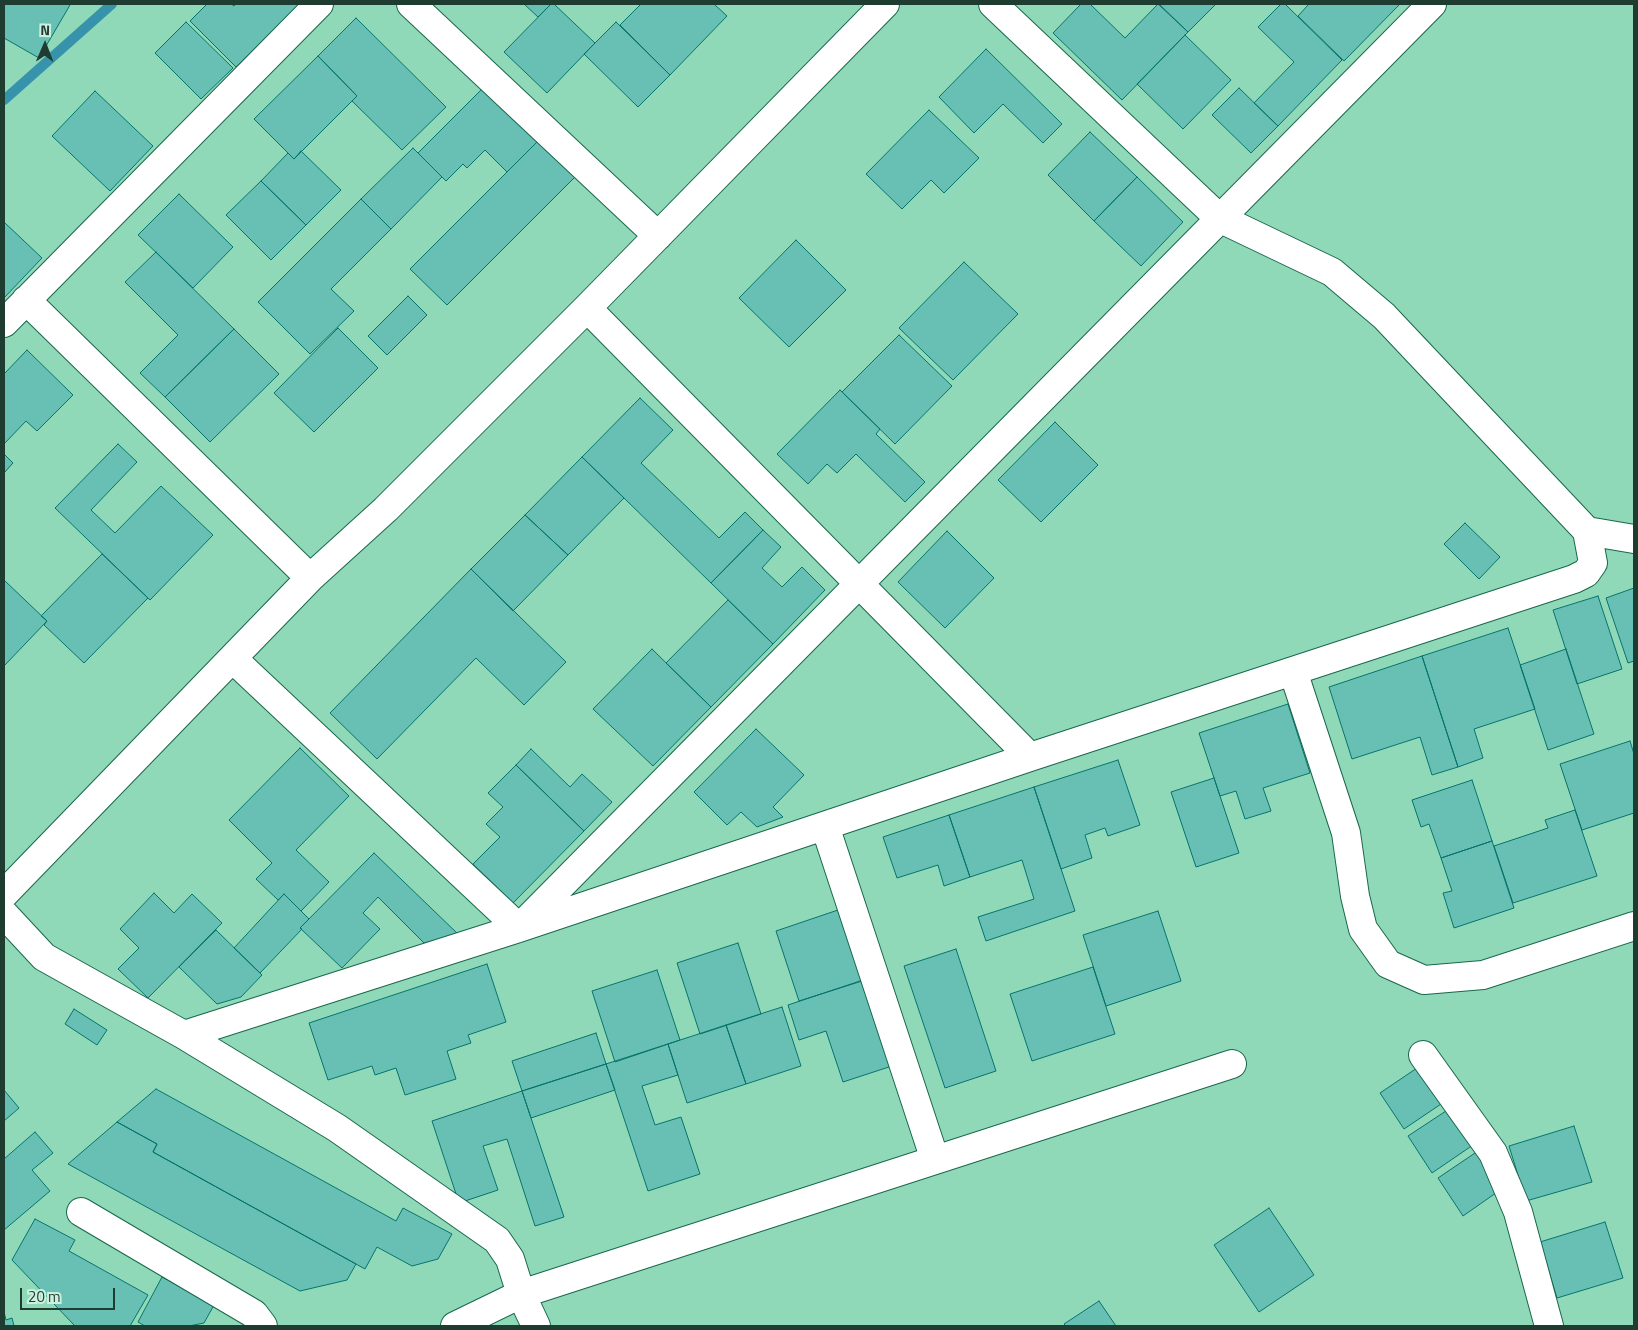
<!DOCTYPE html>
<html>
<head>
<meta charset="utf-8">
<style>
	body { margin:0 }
	#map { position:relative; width:1638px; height:1330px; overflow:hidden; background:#8fd9b8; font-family:"Titillium Web",sans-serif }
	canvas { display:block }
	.frame { position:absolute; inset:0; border:5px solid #1e3d30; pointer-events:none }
	.north { position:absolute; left:20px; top:20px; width:50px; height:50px; -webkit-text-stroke:4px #cdf1e0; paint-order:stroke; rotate:1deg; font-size:14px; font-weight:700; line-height:20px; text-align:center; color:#1e3d30 }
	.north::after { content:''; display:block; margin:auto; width:18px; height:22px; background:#1e3d30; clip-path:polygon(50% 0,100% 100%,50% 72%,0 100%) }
	.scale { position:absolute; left:20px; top:1288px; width:95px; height:22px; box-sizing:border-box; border:2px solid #1e3d30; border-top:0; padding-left:6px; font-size:15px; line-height:18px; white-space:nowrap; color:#1e3d30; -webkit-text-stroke:4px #cdf1e0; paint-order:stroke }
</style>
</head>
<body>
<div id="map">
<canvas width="1638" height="1330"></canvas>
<div class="frame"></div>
<div class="north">N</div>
<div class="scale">20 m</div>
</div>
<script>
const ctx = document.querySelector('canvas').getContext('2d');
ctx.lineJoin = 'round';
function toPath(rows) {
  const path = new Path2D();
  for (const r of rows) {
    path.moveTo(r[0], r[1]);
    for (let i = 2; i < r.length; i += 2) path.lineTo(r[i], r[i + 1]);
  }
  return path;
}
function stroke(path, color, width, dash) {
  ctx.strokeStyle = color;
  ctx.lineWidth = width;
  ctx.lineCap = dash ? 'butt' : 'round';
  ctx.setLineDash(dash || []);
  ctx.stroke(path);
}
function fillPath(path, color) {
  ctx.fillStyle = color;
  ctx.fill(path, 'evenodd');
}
const stream = toPath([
	[4,100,112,4]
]);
const building = toPath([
	[4,4,67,4,70,5,39,58,4,38,4,4],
	[207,4,231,4,234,6,236,4,299,4,236,67,190,21,207,4],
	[524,4,551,4,538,17,524,4],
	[551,4,554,4,595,43,547,93,504,52,551,4],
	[641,4,714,4,727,16,670,75,620,25,641,4],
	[1081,4,1090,4,1125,38,1158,4,1188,32,1122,100,1053,33,1081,4],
	[1159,4,1216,4,1188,32,1159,4],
	[1281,4,1285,4,1342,60,1278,126,1254,103,1294,62,1258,27,1281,4],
	[1309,4,1400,4,1344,61,1298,16,1309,4],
	[356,18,446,107,402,150,352,101,357,96,318,56,356,18],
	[186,22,233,68,201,99,155,53,186,22],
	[616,22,670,75,638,107,584,54,616,22],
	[1185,35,1231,80,1183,129,1137,84,1185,35],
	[986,49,1062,124,1043,143,1003,104,974,133,939,97,986,49],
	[318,56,357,96,294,159,254,119,318,56],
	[484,87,538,141,507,172,485,150,467,168,463,164,446,181,418,153,484,87],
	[1239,88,1278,126,1251,153,1212,115,1239,88],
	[95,91,153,146,110,191,52,136,95,91],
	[929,110,979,158,944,193,931,180,902,209,866,174,929,110],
	[1090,132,1137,177,1094,221,1048,175,1090,132],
	[538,141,575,177,447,305,410,269,538,141],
	[413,148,442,177,391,229,361,199,413,148],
	[301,151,341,190,306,225,261,181,288,153,294,159,301,151],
	[1137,177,1183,222,1141,266,1094,221,1137,177],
	[261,181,306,225,271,260,226,215,261,181],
	[179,194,233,247,193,288,138,235,179,194],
	[361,199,391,229,331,289,354,311,310,354,258,302,361,199],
	[4,222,42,258,4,298,4,222],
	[796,240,846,290,789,347,739,298,796,240],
	[156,252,234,329,165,397,140,373,178,335,125,282,156,252],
	[964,262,1018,314,953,380,899,328,964,262],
	[408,296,427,315,387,355,368,336,408,296],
	[338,328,378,368,314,432,274,393,338,328],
	[234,329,279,374,210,442,165,397,234,329],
	[899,335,952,386,895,444,842,392,899,335],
	[27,350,73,395,37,431,26,421,4,444,4,374,27,350],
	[840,390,880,429,876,434,925,482,905,502,856,454,837,473,827,464,808,484,777,454,840,390],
	[640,398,673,430,641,463,719,538,745,512,763,530,711,583,582,457,640,398],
	[1055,422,1098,465,1041,522,998,480,1055,422],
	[118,444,137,462,91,510,115,533,161,486,213,535,150,600,55,508,118,444],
	[4,454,13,463,4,473,4,454],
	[582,457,624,498,568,555,525,515,582,457],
	[525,515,568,555,513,611,471,569,525,515],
	[1465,523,1500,557,1479,579,1444,544,1465,523],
	[763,530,781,547,762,568,782,587,802,567,825,590,773,644,711,583,763,530],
	[947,531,994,578,945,628,898,582,947,531],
	[102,554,148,598,84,663,44,625,47,621,41,616,102,554],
	[471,569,566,662,524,705,476,658,377,759,330,713,471,569],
	[4,580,47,621,4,666,4,580],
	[1634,588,1634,661,1628,663,1606,598,1634,588],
	[1598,596,1622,669,1577,684,1553,610,1598,596],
	[728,600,773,644,711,707,666,663,728,600],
	[1508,628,1535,709,1474,729,1483,758,1458,767,1422,656,1508,628],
	[652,649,711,707,653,766,593,709,652,649],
	[1566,649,1594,734,1548,750,1520,665,1566,649],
	[1422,656,1458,767,1432,775,1420,737,1352,759,1329,687,1422,656],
	[1288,704,1310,773,1263,788,1271,811,1245,819,1236,791,1220,796,1199,733,1288,704],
	[756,729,804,775,773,807,783,817,757,827,741,812,727,825,694,792,756,729],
	[1630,741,1634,754,1634,813,1582,830,1560,764,1630,741],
	[300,748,349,796,296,850,329,882,301,911,284,894,278,900,256,879,272,863,229,820,300,748],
	[531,749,570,787,582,774,612,802,584,831,516,765,531,749],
	[1118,760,1140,825,1108,836,1105,828,1085,835,1092,858,1061,869,1034,787,1118,760],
	[516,765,584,831,513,903,473,864,500,837,486,824,503,807,488,793,516,765],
	[1214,778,1239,853,1196,867,1171,792,1214,778],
	[1472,780,1492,841,1441,858,1429,824,1421,827,1412,800,1472,780],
	[1034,787,1075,911,986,941,978,917,1034,899,1022,860,970,877,949,815,1034,787],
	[1575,810,1597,876,1513,903,1494,846,1548,828,1545,820,1575,810],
	[949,815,970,877,944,886,938,865,897,878,883,837,949,815],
	[1492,841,1514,908,1454,928,1443,893,1452,891,1441,858,1492,841],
	[374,853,459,935,424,943,378,897,363,913,380,929,342,968,300,928,374,853],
	[154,893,174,913,192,894,222,923,148,998,118,969,139,948,120,929,154,893],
	[284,894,309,919,300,928,302,929,260,973,234,948,284,894],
	[838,910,862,981,799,1001,776,931,838,910],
	[1158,911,1181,981,1106,1006,1083,935,1158,911],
	[216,930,262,975,241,997,217,1004,179,967,216,930],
	[738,943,761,1014,700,1034,677,963,738,943],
	[956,949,996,1071,945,1088,904,966,956,949],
	[487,964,506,1022,468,1035,471,1043,447,1051,456,1079,405,1095,396,1068,375,1075,372,1066,328,1080,309,1023,487,964],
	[1093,967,1115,1034,1032,1061,1010,994,1093,967],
	[657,970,680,1040,615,1062,592,991,657,970],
	[869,978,898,1064,843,1082,826,1031,799,1040,788,1005,869,978],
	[782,1007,801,1066,746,1084,726,1025,782,1007],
	[74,1009,107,1030,97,1045,65,1024,74,1009],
	[726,1025,746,1084,687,1103,668,1044,726,1025],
	[596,1033,606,1064,522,1091,512,1061,596,1033],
	[668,1044,678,1075,642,1086,655,1125,681,1117,700,1174,648,1191,606,1064,668,1044],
	[606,1064,615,1090,531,1118,522,1091,606,1064],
	[1420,1066,1444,1102,1404,1129,1380,1093,1420,1066],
	[156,1089,396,1221,403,1208,452,1234,438,1259,412,1266,377,1247,365,1269,153,1152,157,1144,117,1122,156,1089],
	[4,1090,19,1108,4,1121,4,1090],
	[522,1091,564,1217,535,1226,507,1139,483,1146,498,1190,459,1203,432,1121,522,1091],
	[1449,1109,1473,1145,1432,1173,1408,1136,1449,1109],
	[117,1122,157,1144,153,1152,356,1264,347,1280,300,1291,68,1164,117,1122],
	[1574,1126,1592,1182,1526,1201,1509,1146,1574,1126],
	[35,1132,53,1153,32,1170,50,1191,4,1230,4,1159,35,1132],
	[1478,1151,1503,1188,1463,1216,1438,1178,1478,1151],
	[1269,1208,1314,1275,1259,1312,1214,1245,1269,1208],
	[35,1219,75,1240,69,1251,148,1295,130,1326,75,1326,12,1260,35,1219],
	[1605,1222,1623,1278,1557,1298,1540,1242,1605,1222],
	[162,1277,214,1305,204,1323,189,1326,145,1326,138,1322,162,1277],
	[1099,1301,1116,1326,1066,1326,1064,1324,1099,1301],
	[4,1312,6,1320,12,1318,14,1326,4,1326,4,1312]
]);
const minor = toPath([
	[411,4,658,236],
	[26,300,310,578],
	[587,308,1030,757,1574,579,1586,573,1593,563,1587,531,1384,316,1332,272,1219,218,993,4],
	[4,323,319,4],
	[1587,531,1634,539],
	[233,659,519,928,1432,4],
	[1293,671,1346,833,1355,896,1363,929,1388,964,1424,980,1483,975,1634,926],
	[825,826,935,1160],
	[4,894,310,578,386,509,587,308,885,4],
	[4,914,44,957,184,1035,337,1128,497,1240,510,1259,521,1294,536,1326],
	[184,1035,519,928,1030,757],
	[1423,1055,1493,1153,1518,1212,1549,1326],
	[81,1212,254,1314,263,1326],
	[455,1326,521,1294,1232,1064]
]);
stroke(stream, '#3693ab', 10);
fillPath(building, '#68c0b5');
stroke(building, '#06746b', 1);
stroke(minor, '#19684c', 30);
stroke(minor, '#fff', 28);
</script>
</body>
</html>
